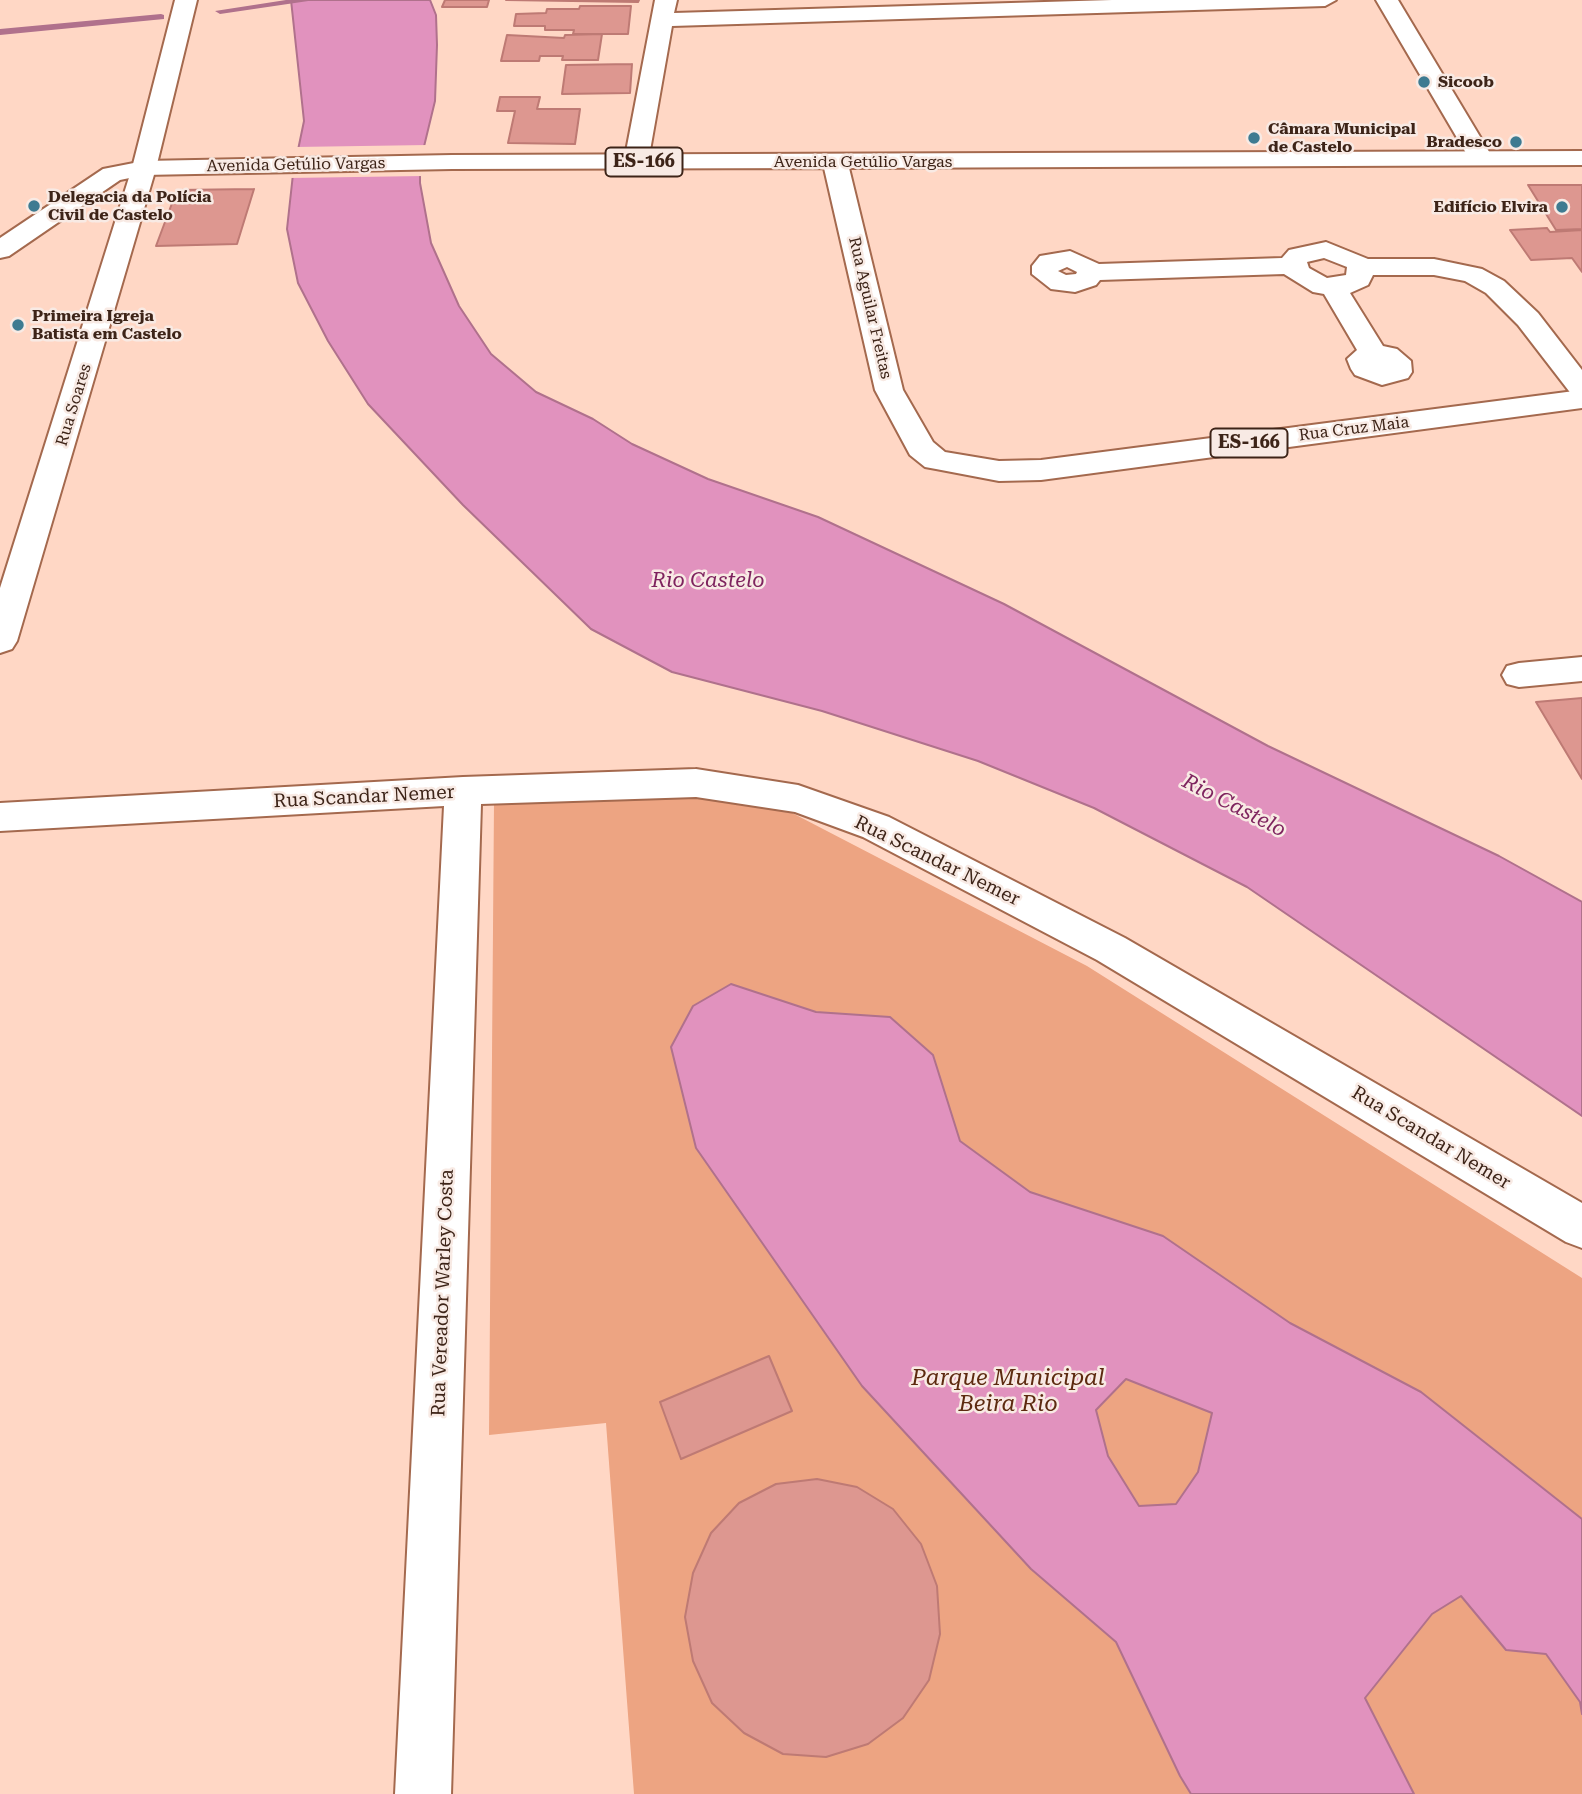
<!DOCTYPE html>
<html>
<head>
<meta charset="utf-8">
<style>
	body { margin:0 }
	canvas { display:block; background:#ffd7c5 }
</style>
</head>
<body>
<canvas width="1582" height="1794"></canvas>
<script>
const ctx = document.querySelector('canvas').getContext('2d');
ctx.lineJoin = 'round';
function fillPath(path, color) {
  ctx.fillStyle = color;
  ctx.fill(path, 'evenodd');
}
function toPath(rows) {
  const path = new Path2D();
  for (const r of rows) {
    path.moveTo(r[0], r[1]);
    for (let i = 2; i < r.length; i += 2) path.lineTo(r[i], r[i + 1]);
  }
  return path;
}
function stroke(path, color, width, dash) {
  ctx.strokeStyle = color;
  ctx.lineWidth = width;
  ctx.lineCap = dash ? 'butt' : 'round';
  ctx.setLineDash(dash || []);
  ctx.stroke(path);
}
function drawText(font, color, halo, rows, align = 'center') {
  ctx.font = font + ' "Roboto Serif",serif';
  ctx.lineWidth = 5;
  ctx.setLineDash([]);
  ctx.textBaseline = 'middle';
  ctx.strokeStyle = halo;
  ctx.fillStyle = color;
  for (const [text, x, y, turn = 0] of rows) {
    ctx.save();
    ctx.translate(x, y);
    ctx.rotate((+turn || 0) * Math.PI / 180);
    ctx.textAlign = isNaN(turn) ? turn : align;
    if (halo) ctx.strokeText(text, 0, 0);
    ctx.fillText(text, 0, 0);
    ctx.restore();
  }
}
const green = toPath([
	[746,789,1087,966,1582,1278,1582,1794,634,1794,606,1423,489,1435,494,802]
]);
const water = toPath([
	[291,0,430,0,436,15,437,45,435,101,420,163,420,183,431,243,459,306,491,354,536,392,593,419,632,444,708,479,818,517,1004,604,1268,746,1499,856,1582,902,1582,1116,1247,887,1094,808,978,761,822,711,672,672,591,629,463,505,368,404,328,341,298,283,287,229,293,174,304,121,291,0],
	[731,984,816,1012,890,1017,933,1055,960,1141,1030,1192,1163,1236,1290,1323,1421,1392,1582,1519,1582,1714,1580,1702,1546,1654,1506,1650,1461,1596,1432,1614,1365,1698,1414,1794,1191,1794,1180,1776,1116,1642,1031,1569,862,1386,696,1148,671,1047,693,1006,731,984],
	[1126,1379,1212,1413,1198,1472,1176,1504,1139,1506,1108,1456,1096,1410,1126,1379]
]);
const pier = toPath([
	[428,145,423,176,289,178,295,147]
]);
const stream = toPath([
	[286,0,315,0,220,14,215,11,286,0],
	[161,14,164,15,164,19,0,35,0,29,161,14]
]);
const building = toPath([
	[445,0,489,0,487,7,442,7,445,0],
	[506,0,639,0,638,2,506,0],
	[580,6,631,6,628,34,573,34,574,30,545,30,545,26,514,26,516,14,546,13,547,9,579,9,580,6],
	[602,34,598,60,562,60,563,56,540,56,539,61,501,61,507,35,564,38,565,35,602,34],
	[632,64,630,93,562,94,566,65,632,64],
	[500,97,540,97,537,109,580,109,575,144,508,143,515,111,497,111,500,97],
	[1528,185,1582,185,1582,229,1556,230,1528,185],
	[254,189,237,244,156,246,177,190,254,189],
	[1547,228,1550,232,1582,230,1582,272,1572,258,1531,260,1510,230,1547,228],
	[1582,698,1582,779,1536,702,1582,698],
	[769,1356,792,1411,681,1459,660,1402,769,1356],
	[817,1479,857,1487,893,1509,921,1544,937,1586,940,1634,929,1680,903,1718,868,1744,826,1757,783,1754,744,1733,712,1703,693,1661,685,1617,693,1573,711,1533,739,1503,776,1484,817,1479]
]);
const street = toPath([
	[655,0,677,0,674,13,1112,0,1336,0,1325,6,672,26,648,162,645,167,636,169,627,167,624,162,655,0],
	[1376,0,1398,0,1494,160,1491,165,1473,165,1376,0],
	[1326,242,1368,259,1434,259,1482,269,1504,281,1538,313,1582,370,1582,398,1572,395,1518,325,1486,293,1465,281,1434,275,1373,275,1368,285,1350,293,1383,346,1397,349,1411,361,1412,372,1408,378,1382,385,1355,375,1351,369,1347,359,1357,350,1324,294,1313,292,1284,274,1100,280,1096,285,1075,292,1051,289,1032,274,1032,266,1040,256,1070,251,1099,264,1282,258,1289,250,1326,242],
	[1324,258,1347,267,1346,275,1327,278,1309,268,1307,262,1324,258],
	[1067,267,1077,272,1076,274,1066,275,1058,271,1067,267],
	[1582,657,1582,681,1519,687,1507,684,1502,675,1507,666,1519,663,1582,657],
	[696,769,798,785,889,817,1125,938,1582,1203,1582,1248,1566,1242,1097,960,863,837,795,812,696,797,481,804,451,1794,395,1794,444,806,0,831,0,803,463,777,696,769]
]);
const secondary = toPath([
	[175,0,197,0,156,168,17,641,12,649,0,653,0,588,132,168,175,0]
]);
const primary = toPath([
	[1582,151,1582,165,849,168,903,390,933,442,945,452,999,461,1041,460,1582,390,1582,408,1041,480,999,481,936,469,925,467,910,455,875,390,824,168,452,169,144,175,120,180,9,256,0,258,0,238,103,169,144,161,452,155,1582,151]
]);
const markers = [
	[1424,82,7,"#3e7b91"],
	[1254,138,7,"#3e7b91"],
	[1516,142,7,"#3e7b91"],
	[34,206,7,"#3e7b91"],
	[1562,207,7,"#3e7b91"],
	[18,325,7,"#3e7b91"]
];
const farPoinames = [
	["Sicoob",1438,82],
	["Câmara Municipal",1268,129],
	["de Castelo",1268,147],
	["Bradesco",1502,142,"right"],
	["Delegacia da Polícia",48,197],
	["Civil de Castelo",48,215],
	["Edifício Elvira",1548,207,"right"],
	["Primeira Igreja",32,316],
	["Batista em Castelo",32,334]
];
const farStreetnames = [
	["Avenida Getúlio Vargas",863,162],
	["Avenida Getúlio Vargas",296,165,-1],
	["Rua Aguilar Freitas",870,308,77],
	["Rua Soares",74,405,-73],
	["Rua Cruz Maia",1354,429,-7]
];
const shields = [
	[644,162,77],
	[1249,443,77]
];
const shieldNames = [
	["ES-166",644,162],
	["ES-166",1249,443]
];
const streetNames = [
	["Rua Scandar Nemer",364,797,-3],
	["Rua Scandar Nemer",937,861,26],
	["Rua Scandar Nemer",1431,1138,31],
	["Rua Vereador Warley Costa",443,1293,-88]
];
const waterNames = [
	["Rio Castelo",708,581],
	["Rio Castelo",1234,806,27]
];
const nearParknames = [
	["Parque Municipal",1008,1378],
	["Beira Rio",1008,1404]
];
fillPath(green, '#eda482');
fillPath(water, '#e192be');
stroke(water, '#b0718c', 2);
fillPath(pier, '#ffd7c5');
fillPath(stream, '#b0718c');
fillPath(building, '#dd9790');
stroke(building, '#be7a74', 2);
stroke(street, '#a4694e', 4);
stroke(secondary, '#a4694e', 4);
stroke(primary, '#a4694e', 4);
fillPath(street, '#fff');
fillPath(secondary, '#fff');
fillPath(primary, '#fff');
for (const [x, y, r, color] of markers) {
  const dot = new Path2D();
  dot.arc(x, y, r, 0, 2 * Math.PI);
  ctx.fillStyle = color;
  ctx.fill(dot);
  stroke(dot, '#f8eae4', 2.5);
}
drawText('bold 16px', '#3d2418', '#f8eae4', farPoinames, 'left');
drawText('16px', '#3d2418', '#f8eae4', farStreetnames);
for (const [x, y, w] of shields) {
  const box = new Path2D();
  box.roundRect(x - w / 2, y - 14.5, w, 29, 5);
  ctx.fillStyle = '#f8eae4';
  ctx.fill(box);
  stroke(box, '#3d2418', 2);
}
drawText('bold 18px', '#3d2418', null, shieldNames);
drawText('19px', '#3d2418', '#f8eae4', streetNames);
drawText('italic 21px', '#7e235e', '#f8eae4', waterNames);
drawText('italic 23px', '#5d2a10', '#f8eae4', nearParknames);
</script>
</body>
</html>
